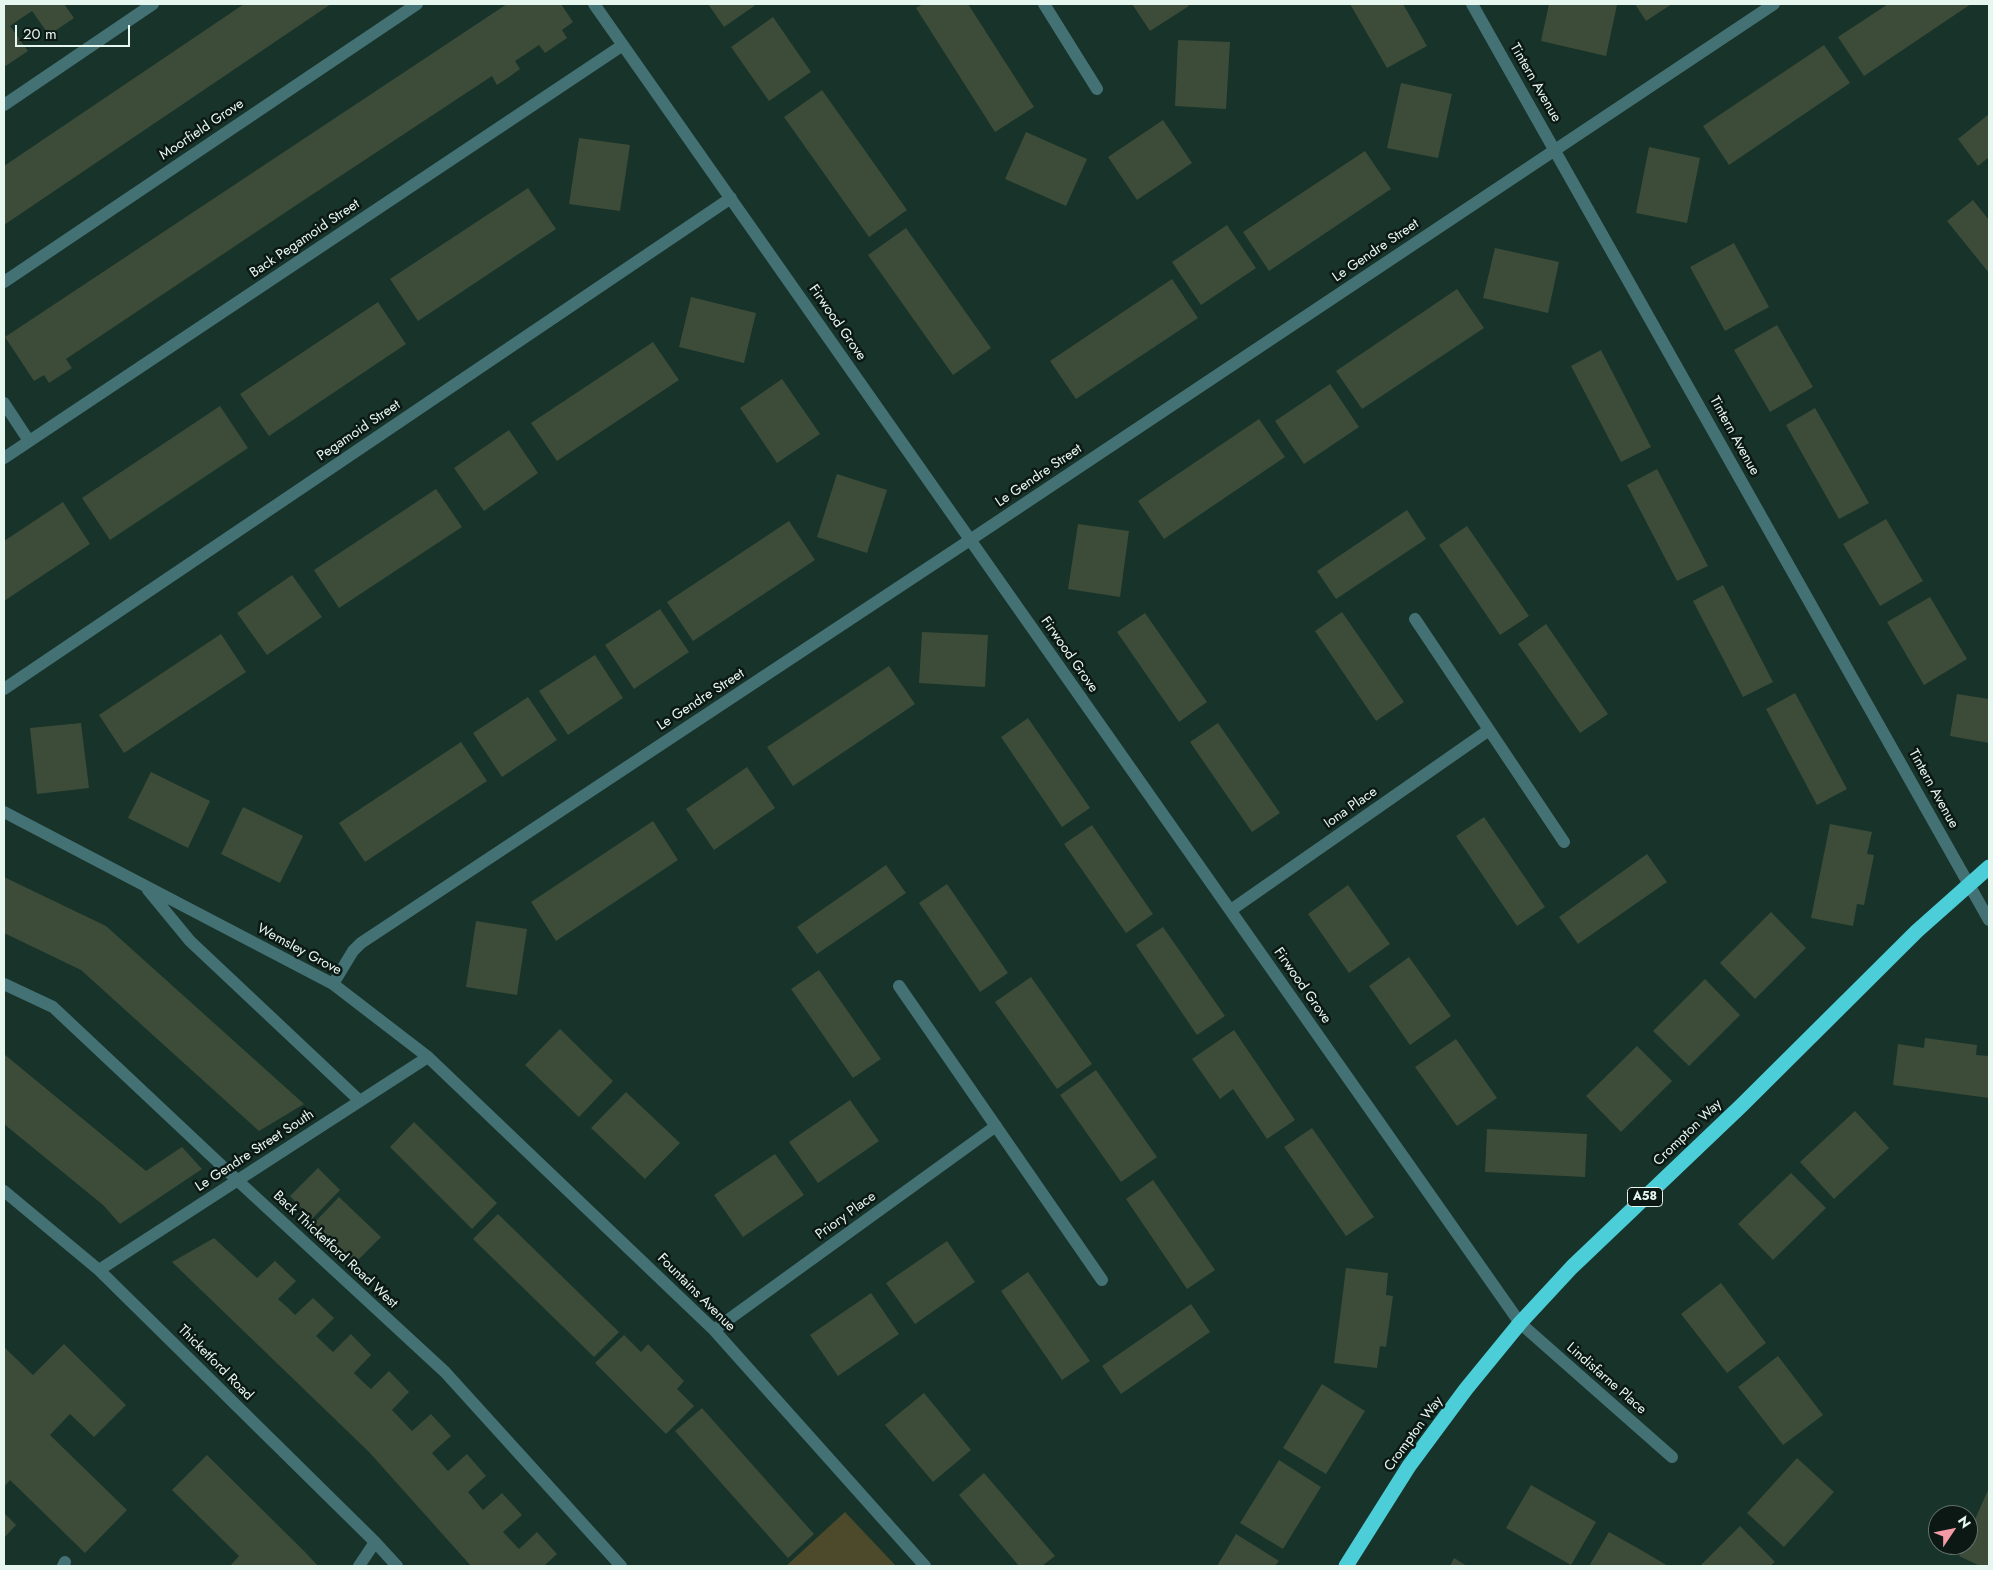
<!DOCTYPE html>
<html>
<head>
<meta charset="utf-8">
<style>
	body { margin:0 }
	#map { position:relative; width:1993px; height:1570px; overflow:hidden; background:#17332a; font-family:Jost,sans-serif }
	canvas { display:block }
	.frame { position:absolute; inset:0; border:5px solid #e6f7f0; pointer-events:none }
	.north { position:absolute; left:1928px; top:1505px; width:50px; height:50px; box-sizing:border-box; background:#0c1814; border:1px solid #63716c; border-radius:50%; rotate:56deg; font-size:14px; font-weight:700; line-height:20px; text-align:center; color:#e6f7f0 }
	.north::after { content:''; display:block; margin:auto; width:18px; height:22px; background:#f49aa6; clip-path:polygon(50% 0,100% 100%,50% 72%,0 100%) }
	.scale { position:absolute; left:15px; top:25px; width:115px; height:22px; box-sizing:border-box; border:2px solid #e6f7f0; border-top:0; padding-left:6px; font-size:15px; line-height:18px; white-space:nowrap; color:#e6f7f0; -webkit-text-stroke:4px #0c1814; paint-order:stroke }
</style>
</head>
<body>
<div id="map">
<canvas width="1993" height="1570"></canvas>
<div class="frame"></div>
<div class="north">N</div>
<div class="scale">20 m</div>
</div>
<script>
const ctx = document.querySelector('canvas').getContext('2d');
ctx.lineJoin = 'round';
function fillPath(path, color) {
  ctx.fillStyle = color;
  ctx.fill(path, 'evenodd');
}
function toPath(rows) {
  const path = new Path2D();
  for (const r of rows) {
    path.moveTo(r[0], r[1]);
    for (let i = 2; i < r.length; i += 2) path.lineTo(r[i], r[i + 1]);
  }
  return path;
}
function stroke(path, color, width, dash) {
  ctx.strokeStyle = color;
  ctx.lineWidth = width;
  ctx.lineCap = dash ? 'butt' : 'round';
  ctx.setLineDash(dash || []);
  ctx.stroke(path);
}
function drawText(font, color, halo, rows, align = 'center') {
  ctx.font = font + ' Jost,sans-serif';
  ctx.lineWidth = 5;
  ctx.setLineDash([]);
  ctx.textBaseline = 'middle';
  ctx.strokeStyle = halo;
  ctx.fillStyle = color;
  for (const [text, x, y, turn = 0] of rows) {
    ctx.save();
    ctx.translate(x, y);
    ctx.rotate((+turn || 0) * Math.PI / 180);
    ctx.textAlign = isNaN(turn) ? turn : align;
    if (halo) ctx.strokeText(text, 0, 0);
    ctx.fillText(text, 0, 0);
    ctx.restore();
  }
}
const green = toPath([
	[845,1512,896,1566,786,1566]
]);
const building = toPath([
	[4,4,64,4,74,18,49,35,32,11,20,19,10,26,28,51,4,67],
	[244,4,331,4,4,225,4,166],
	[507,4,561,4,573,22,562,30,567,38,545,53,539,45,515,61,520,69,509,77,497,85,492,76,298,204,66,359,72,368,49,383,44,375,34,381,5,337],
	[708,4,757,4,724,27],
	[923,4,968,4,1034,107,995,132,916,8],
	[1132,4,1187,4,1189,6,1150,31],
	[1350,4,1403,4,1427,46,1387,68],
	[1549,4,1617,5,1606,56,1541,41],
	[1635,4,1672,4,1646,21],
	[1888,4,1971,4,1864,76,1838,37],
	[773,17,811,72,769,101,731,47],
	[1178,40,1230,42,1226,109,1175,106],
	[1824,45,1850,83,1729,165,1703,126],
	[1401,83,1452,94,1438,158,1387,148],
	[822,90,907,210,869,237,784,117],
	[1989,114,1989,157,1978,166,1958,139],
	[1163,120,1192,163,1137,200,1108,157],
	[1026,132,1087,159,1066,206,1005,179],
	[579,138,630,145,620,211,569,204],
	[1649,147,1700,158,1687,223,1636,213],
	[1365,151,1391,189,1269,271,1243,232],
	[528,188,556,229,418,321,390,279],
	[1973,200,1989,220,1989,273,1947,221],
	[1227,225,1256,268,1201,305,1172,262],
	[906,228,991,348,953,375,868,255],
	[1734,243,1769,307,1725,331,1690,267],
	[1495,248,1559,262,1548,313,1483,298],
	[1172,279,1198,318,1076,399,1050,361],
	[1457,289,1484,328,1362,409,1336,371],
	[691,297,756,313,744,363,679,347],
	[378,302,406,344,269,436,240,394],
	[1777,325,1813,387,1770,412,1734,350],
	[653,342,679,380,557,461,531,423],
	[1601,350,1651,447,1621,462,1571,366],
	[782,379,820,434,777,463,740,408],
	[1330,384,1359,427,1304,464,1275,421],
	[220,406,248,448,110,540,82,498],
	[1815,408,1869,503,1839,519,1786,425],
	[1259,419,1285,457,1164,539,1138,501],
	[509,430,538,473,484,511,454,468],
	[1657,469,1708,566,1677,581,1627,485],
	[837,474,887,490,867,553,817,537],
	[436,489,462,527,339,608,314,570],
	[63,502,90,544,4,601,4,541],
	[1407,510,1426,539,1336,599,1317,571],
	[1886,519,1923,581,1880,606,1843,544],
	[789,521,815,560,693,641,667,602],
	[1078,524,1129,531,1120,597,1068,589],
	[1467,526,1529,616,1500,635,1439,545],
	[292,575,322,617,267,655,237,613],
	[1723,585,1773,682,1743,697,1693,601],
	[1930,597,1967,659,1924,685,1887,622],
	[660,609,689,652,634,689,605,645],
	[1342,612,1404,702,1376,721,1315,631],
	[1145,613,1207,702,1179,722,1117,632],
	[1546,624,1608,714,1580,733,1518,644],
	[922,632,988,635,985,687,919,683],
	[221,634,246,672,124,753,99,715],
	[595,655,623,698,568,735,539,691],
	[889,666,915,704,793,786,767,747],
	[1795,693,1847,789,1817,805,1766,709],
	[1957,694,1989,699,1989,743,1950,736],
	[528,697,557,740,502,777,473,733],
	[1028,718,1090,808,1062,827,1001,737],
	[81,723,89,788,37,794,30,728],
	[1218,723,1280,813,1252,832,1190,742],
	[461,742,487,781,365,862,339,823],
	[747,767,775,808,714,850,686,809],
	[151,772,210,801,188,848,128,818],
	[243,807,303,836,280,883,221,854],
	[1484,817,1545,907,1517,926,1456,836],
	[653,821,678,860,556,941,531,902],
	[1830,824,1872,832,1867,854,1874,855,1864,905,1857,904,1853,926,1811,918],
	[1092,825,1153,914,1126,933,1064,844],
	[1647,854,1667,882,1578,944,1559,917],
	[886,865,906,893,817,954,797,927],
	[4,877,106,926,304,1104,259,1131,81,970,4,933],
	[947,884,1008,973,980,992,919,903],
	[1348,885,1390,944,1349,973,1308,914],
	[1771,912,1806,948,1755,999,1720,963],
	[476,921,527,929,517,995,466,987],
	[1163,927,1225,1016,1197,1035,1136,945],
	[1409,957,1451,1016,1410,1045,1369,986],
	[819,970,881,1059,853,1078,791,989],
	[1031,977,1092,1064,1057,1089,995,1002],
	[1705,979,1740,1015,1689,1066,1653,1031],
	[560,1029,613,1081,579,1117,525,1065],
	[1234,1030,1295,1120,1267,1139,1233,1089,1220,1099,1192,1059],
	[1925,1038,1977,1045,1976,1055,1989,1056,1989,1098,1893,1085,1898,1044,1924,1048],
	[1456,1039,1497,1098,1457,1126,1415,1067],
	[1637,1046,1672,1081,1621,1132,1586,1096],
	[4,1054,146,1171,182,1147,202,1169,120,1224,103,1205,4,1124],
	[1096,1070,1157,1157,1121,1182,1060,1095],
	[626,1092,680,1143,645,1179,591,1128],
	[850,1100,879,1141,818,1183,789,1142],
	[1855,1111,1889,1148,1834,1199,1800,1162],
	[414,1122,497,1203,472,1229,390,1147],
	[1312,1128,1374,1217,1346,1236,1284,1147],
	[1487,1129,1587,1134,1585,1177,1485,1172],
	[775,1154,804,1195,743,1237,714,1195],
	[318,1168,340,1190,312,1219,290,1196],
	[1791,1173,1826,1208,1773,1260,1738,1224],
	[1153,1180,1215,1270,1187,1289,1126,1199],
	[339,1197,381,1237,355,1263,313,1224],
	[498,1214,619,1332,594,1357,473,1239],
	[214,1238,257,1278,275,1261,296,1281,278,1299,287,1307,295,1315,313,1298,334,1318,316,1336,333,1352,351,1334,371,1355,354,1373,362,1381,371,1389,389,1371,409,1392,392,1410,412,1431,431,1414,451,1436,432,1453,448,1471,467,1454,486,1476,468,1492,483,1510,502,1493,522,1515,503,1532,519,1549,537,1532,557,1554,544,1566,471,1566,369,1452,172,1262],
	[947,1241,975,1282,915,1324,886,1283],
	[1346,1268,1388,1273,1386,1295,1393,1296,1386,1347,1380,1346,1377,1368,1334,1363],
	[1028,1272,1090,1361,1062,1380,1001,1291],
	[1721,1283,1766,1343,1727,1373,1681,1314],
	[871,1293,899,1334,838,1376,810,1335],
	[1191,1304,1210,1332,1121,1394,1102,1366],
	[624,1335,641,1352,648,1344,684,1381,677,1389,694,1406,666,1434,595,1363],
	[64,1344,126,1405,94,1437,70,1414,50,1435,127,1510,85,1553,10,1480,4,1487,4,1347,33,1375],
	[1778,1356,1823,1415,1783,1445,1738,1387],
	[1322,1384,1365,1411,1326,1474,1283,1448],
	[924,1393,971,1450,933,1482,885,1425],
	[702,1408,814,1534,788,1558,675,1431],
	[207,1455,305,1552,318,1566,230,1566,239,1556,172,1490],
	[1797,1458,1834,1492,1784,1547,1747,1513],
	[1279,1460,1321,1487,1283,1549,1240,1523],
	[984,1473,1055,1556,1042,1566,1019,1566,959,1495],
	[1531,1485,1596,1522,1571,1565,1506,1528],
	[1989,1488,1989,1566,1980,1566,1959,1556,1964,1545,1968,1545,1968,1535],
	[4,1513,16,1525,4,1538],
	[1740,1526,1775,1562,1770,1566,1700,1566],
	[1609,1532,1641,1550,1668,1566,1589,1566],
	[1236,1534,1279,1561,1275,1566,1217,1566],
	[1454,1558,1467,1566,1450,1566]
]);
const minor = toPath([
	[594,4,1520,1323,1672,1457],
	[1044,4,1097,89],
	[1472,4,1989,920],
	[4,105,153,4],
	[4,282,417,4],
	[4,403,29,441],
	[4,458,623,45],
	[1415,619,1564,842],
	[4,689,731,198],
	[4,812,333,984,428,1057,714,1330,925,1566],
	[148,890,190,941,360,1101],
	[1231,910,1489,730],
	[4,984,53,1007,237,1180,445,1372,621,1566],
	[333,984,353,951,361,943,970,540,1774,4],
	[899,986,1102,1280],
	[4,1191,99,1270,375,1542,397,1566],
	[99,1270,428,1057],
	[714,1330,996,1126],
	[63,1566,65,1562],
	[359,1566,375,1542]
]);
const highway = toPath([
	[1346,1566,1409,1466,1466,1389,1520,1323,1572,1267,1742,1105,1917,931,1989,867]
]);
const shields = [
	[1645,1197,35]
];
const shieldNames = [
	["A58",1645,1197]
];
const streetNames = [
	["Tintern Avenue",1535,83,60],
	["Moorfield Grove",202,130,-34],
	["Back Pegamoid Street",305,239,-34],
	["Le Gendre Street",1376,251,-34],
	["Firwood Grove",837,323,55],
	["Pegamoid Street",359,431,-34],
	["Tintern Avenue",1734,436,61],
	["Le Gendre Street",1039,476,-34],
	["Firwood Grove",1069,655,55],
	["Le Gendre Street",701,700,-33],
	["Tintern Avenue",1933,789,61],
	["Iona Place",1351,808,-35],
	["Wemsley Grove",299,950,28],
	["Firwood Grove",1302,986,55],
	["Crompton Way",1688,1133,-44],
	["Le Gendre Street South",255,1151,-33],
	["Priory Place",846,1216,-36],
	["Back Thicketford Road West",335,1250,43],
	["Fountains Avenue",696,1293,45],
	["Thicketford Road",215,1363,45],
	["Lindisfarne Place",1606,1379,41],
	["Crompton Way",1414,1434,-54]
];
fillPath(green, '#4c4a2b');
fillPath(building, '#3d4c38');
stroke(minor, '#437174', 12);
stroke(highway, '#4cced8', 15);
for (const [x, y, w] of shields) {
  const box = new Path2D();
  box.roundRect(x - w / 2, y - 9.5, w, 19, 4);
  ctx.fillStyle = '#0c1814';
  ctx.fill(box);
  stroke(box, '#e6f7f0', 1);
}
drawText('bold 12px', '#e6f7f0', null, shieldNames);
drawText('14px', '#e6f7f0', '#0c1814', streetNames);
</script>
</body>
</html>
